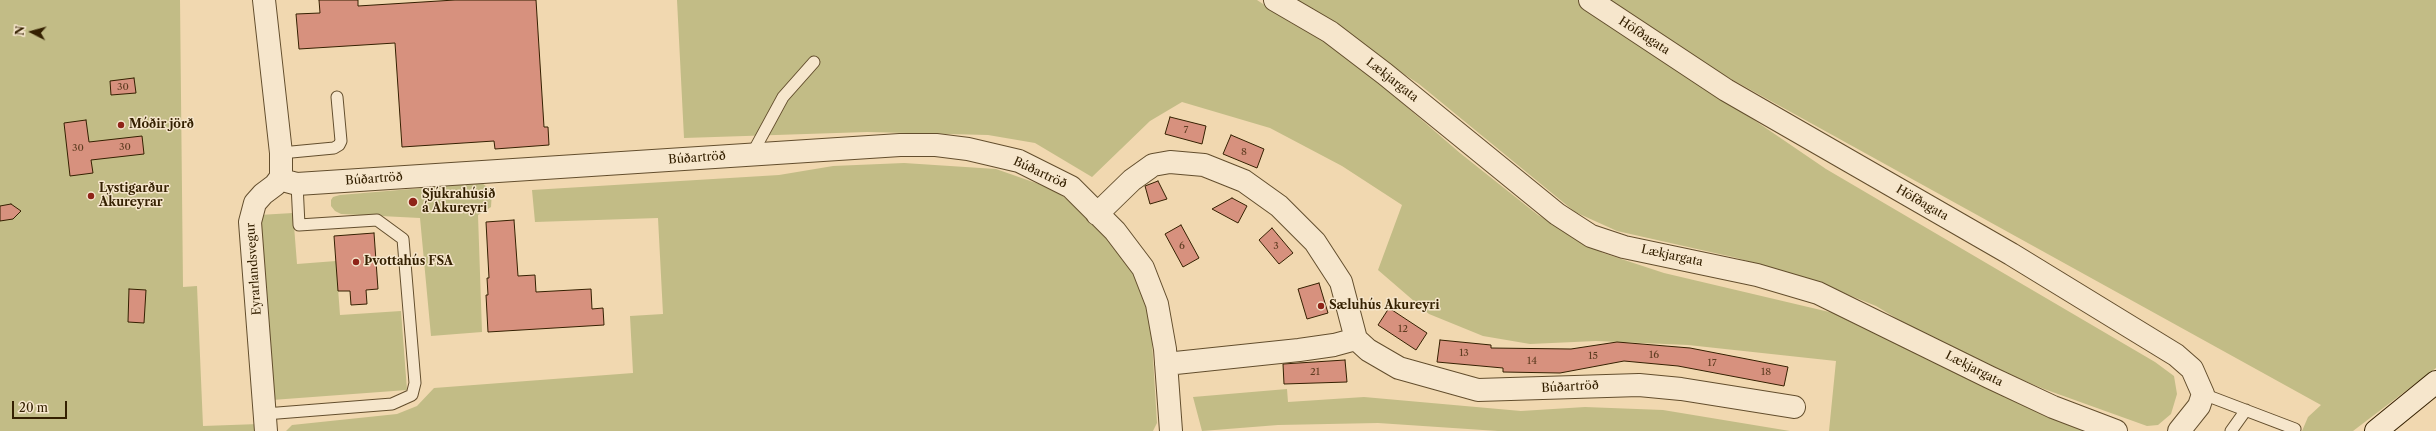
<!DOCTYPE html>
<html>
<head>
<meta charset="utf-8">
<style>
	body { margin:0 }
	#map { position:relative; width:2436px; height:431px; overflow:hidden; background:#f1d8b0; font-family:"Libre Caslon Text",serif }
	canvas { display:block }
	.north { position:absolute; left:12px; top:12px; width:40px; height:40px; -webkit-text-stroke:3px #f6e6cc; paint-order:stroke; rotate:276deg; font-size:11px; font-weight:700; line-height:16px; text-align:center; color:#342001 }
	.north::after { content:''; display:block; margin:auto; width:14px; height:18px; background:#342001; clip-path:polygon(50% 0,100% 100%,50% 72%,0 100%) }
	.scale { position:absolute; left:12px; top:401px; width:55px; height:18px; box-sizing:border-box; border:2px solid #342001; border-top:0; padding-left:5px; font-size:12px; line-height:14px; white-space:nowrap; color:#342001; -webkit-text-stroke:3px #f6e6cc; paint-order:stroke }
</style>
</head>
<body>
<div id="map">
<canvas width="2436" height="431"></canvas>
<div class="north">N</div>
<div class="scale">20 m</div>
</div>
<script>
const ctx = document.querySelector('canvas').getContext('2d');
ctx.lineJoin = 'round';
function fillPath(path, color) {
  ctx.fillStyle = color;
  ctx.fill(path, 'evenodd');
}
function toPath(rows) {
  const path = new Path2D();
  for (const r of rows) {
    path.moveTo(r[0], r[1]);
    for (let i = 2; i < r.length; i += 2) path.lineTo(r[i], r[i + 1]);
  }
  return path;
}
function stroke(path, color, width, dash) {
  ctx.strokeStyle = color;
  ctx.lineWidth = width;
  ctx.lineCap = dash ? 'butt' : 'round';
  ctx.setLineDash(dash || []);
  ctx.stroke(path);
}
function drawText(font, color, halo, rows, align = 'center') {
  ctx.font = font + ' "Libre Caslon Text",serif';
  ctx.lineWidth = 3;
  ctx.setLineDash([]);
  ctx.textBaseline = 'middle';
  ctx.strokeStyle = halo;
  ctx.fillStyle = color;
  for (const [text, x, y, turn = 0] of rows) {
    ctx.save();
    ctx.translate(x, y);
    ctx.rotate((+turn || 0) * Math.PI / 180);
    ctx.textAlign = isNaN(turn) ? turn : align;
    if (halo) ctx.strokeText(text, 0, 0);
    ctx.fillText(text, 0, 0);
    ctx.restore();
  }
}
const green = toPath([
	[0,0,180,0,183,287,197,286,203,426,259,424,259,431,0,431],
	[677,0,1257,0,1293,24,1327,38,1460,153,1538,215,1603,253,1664,273,1842,315,1841,317,2005,396,2084,431,1829,431,1836,361,1688,345,1596,341,1530,344,1483,336,1429,314,1378,270,1402,205,1342,166,1270,128,1182,102,1150,121,1092,177,1035,143,988,135,867,132,684,138],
	[1291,0,1578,0,1826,169,2155,362,2174,376,2177,394,2171,414,2158,425,2147,426,2044,389,1946,348,1876,306,1819,283,1737,258,1617,231,1575,212,1419,84],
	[1604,0,2436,0,2436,368,2353,431,2302,431,2308,417,2321,405,1693,58],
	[904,163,996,169,1053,189,1096,221,1131,264,1150,309,1157,423,1153,431,286,431,292,425,397,414,417,406,434,388,633,373,630,316,663,314,658,218,535,222,532,190,779,175,833,166],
	[482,183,492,191,491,207,478,215,482,332,431,336,420,218,341,214,335,211,331,206,331,200,333,197,340,195],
	[293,213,297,264,336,261,340,315,401,311,407,390,272,400,259,215],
	[1287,389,1288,402,1364,397,1521,411,1585,407,1663,410,1790,431,1498,431,1378,423,1278,425,1202,431,1193,397]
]);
const building = toPath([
	[319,0,358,0,358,6,455,0,536,0,544,127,548,127,549,145,495,149,494,141,402,147,395,43,299,49,296,14,320,13,319,0],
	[134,78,136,93,111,95,110,81,134,78],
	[1170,117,1206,126,1202,144,1165,134,1170,117],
	[86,120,89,142,142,136,144,154,91,160,93,173,70,176,64,123,86,120],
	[1231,135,1264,149,1257,168,1223,154,1231,135],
	[1158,181,1167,199,1150,204,1145,186,1158,181],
	[1232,198,1247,206,1238,223,1212,209,1232,198],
	[11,204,21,211,13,219,0,221,0,206,11,204],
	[514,220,518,276,535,275,536,292,591,289,592,309,603,308,604,325,488,332,486,295,488,295,487,278,489,278,486,222,514,220],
	[1181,225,1199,258,1183,267,1165,234,1181,225],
	[1272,228,1293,253,1279,264,1259,240,1272,228],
	[374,233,378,289,366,290,367,304,351,305,350,291,338,291,334,236,374,233],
	[1319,283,1328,313,1307,319,1298,289,1319,283],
	[129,289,146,290,144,323,128,322,129,289],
	[1389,308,1427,333,1416,350,1378,325,1389,308],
	[1440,340,1491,345,1491,348,1571,349,1617,342,1690,348,1788,367,1784,386,1678,366,1624,361,1560,373,1503,372,1503,368,1437,362,1440,340],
	[1345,360,1347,382,1284,384,1283,364,1345,360]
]);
const lane = toPath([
	[281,153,334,148,339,145,341,141,337,97],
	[752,154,783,97,814,62],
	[2203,394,2295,429],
	[265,414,392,404,412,395,415,383,403,239,377,220,299,225,297,184],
	[2231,431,2246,410]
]);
const street = toPath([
	[264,0,281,153,281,177,275,185,263,194,255,203,250,222,266,431],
	[1275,0,1330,32,1385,74,1557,214,1591,236,1624,247,1757,275,1818,293,1989,377,2053,407,2116,431],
	[1590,0,1726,90,2011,254,2176,355,2192,369,2203,394,2199,406,2179,431],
	[281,177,286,181,297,184,900,145,936,145,968,149,1019,161,1071,187,1115,231,1143,268,1157,304,1165,349,1171,431],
	[1097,214,1132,180,1153,165,1170,162,1204,165,1244,181,1279,206,1315,242,1341,282,1356,339,1368,350,1399,368,1478,390,1639,385,1681,389,1794,407],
	[1166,364,1299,350,1334,345,1356,339]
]);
const secondary = toPath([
	[2376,431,2436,382]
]);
const markers = [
	[121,125,4,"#8f2418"],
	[91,196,4,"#8f2418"],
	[413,202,5,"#8f2418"],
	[356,262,4,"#8f2418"],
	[1321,306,4,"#8f2418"]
];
const numberNames = [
	["30",123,87],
	["7",1186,130],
	["30",125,147],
	["30",78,148],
	["8",1244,152],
	["6",1182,246],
	["3",1276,246],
	["12",1403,329],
	["13",1464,353],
	["16",1654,355],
	["15",1593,356],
	["14",1532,361],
	["17",1712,363],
	["21",1315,372],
	["18",1766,372]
];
const streetNames = [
	["Höfðagata",1644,36,33],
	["Lækjargata",1392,80,38],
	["Búðartröð",697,158,-4],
	["Búðartröð",1040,173,25],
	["Búðartröð",374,179,-4],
	["Höfðagata",1922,203,30],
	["Lækjargata",1672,256,12],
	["Eyrarlandsvegur",254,269,-94],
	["Lækjargata",1974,369,27],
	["Búðartröð",1570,387,-3]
];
const poiNames = [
	["Móðir jörð",129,125],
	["Lystigarður",99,189],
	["Akureyrar",99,203],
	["Sjúkrahúsið",422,195],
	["á Akureyri",422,209],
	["Þvottahús FSA",364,262],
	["Sæluhús Akureyri",1329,306]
];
fillPath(green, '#c2bc86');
fillPath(building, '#d7917e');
stroke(building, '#342001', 1);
stroke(lane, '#634e2d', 13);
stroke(street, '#634e2d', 24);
stroke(secondary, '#342001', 24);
stroke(lane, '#f6e6cc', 11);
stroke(street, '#f6e6cc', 22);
stroke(secondary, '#f6e6cc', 22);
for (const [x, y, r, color] of markers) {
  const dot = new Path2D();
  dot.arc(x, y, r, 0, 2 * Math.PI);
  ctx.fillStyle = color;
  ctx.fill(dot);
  stroke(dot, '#f6e6cc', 1.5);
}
drawText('10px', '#5d3c20', null, numberNames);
drawText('12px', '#342001', '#f6e6cc', streetNames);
drawText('bold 12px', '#342001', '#f6e6cc', poiNames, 'left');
</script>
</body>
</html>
